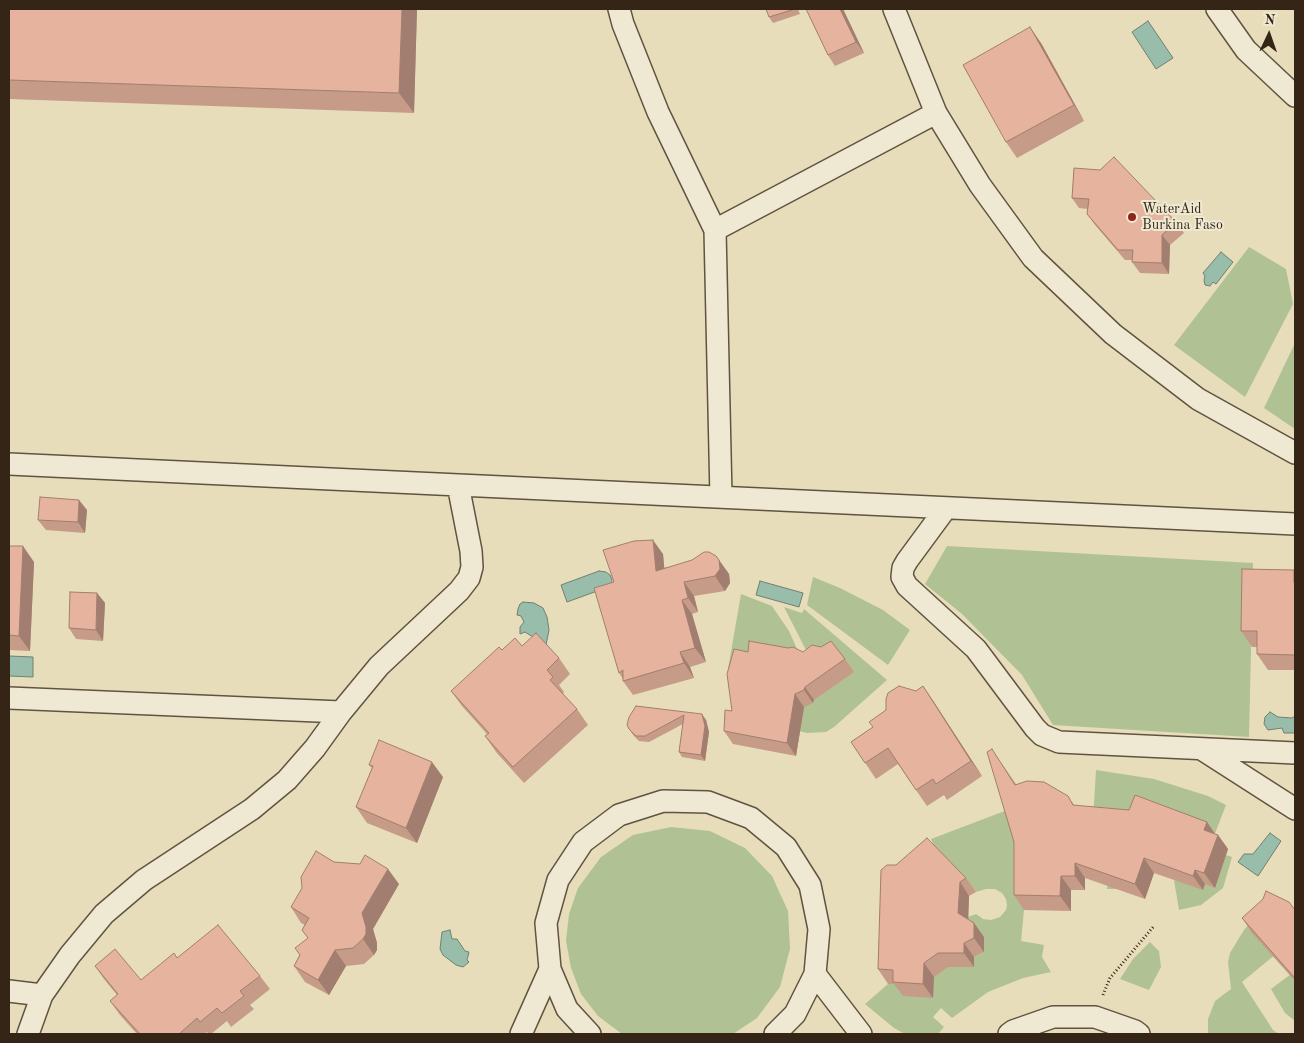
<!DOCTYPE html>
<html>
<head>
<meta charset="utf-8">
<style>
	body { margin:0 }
	#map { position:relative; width:1304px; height:1043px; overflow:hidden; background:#e7ddbb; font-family:"Old Standard TT",serif }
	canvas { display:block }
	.frame { position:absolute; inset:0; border:10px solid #342517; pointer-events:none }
	.north { position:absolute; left:1244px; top:10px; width:50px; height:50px; -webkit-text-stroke:4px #efe9d3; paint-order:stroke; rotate:3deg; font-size:14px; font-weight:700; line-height:20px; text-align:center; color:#342517 }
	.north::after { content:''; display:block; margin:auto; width:18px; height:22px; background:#342517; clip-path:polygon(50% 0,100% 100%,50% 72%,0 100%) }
</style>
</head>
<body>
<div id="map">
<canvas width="1304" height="1043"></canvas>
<div class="frame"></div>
<div class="north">N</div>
</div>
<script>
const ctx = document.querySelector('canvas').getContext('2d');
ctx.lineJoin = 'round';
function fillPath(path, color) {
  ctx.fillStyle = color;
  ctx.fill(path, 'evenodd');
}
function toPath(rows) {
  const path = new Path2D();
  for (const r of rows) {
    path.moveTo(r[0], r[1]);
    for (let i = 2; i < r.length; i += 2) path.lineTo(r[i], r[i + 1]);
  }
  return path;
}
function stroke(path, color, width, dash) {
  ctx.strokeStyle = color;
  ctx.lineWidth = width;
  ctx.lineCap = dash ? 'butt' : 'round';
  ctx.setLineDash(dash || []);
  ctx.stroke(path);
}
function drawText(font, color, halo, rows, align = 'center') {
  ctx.font = font + ' "Old Standard TT",serif';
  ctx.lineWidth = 4;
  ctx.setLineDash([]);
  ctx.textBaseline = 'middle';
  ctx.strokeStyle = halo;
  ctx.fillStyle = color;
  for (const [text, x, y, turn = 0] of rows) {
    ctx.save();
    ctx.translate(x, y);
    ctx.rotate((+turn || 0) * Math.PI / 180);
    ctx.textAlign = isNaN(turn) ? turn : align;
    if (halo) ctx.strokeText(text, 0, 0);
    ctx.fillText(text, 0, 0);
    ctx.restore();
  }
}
const green = toPath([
	[1249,247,1286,269,1293,304,1245,397,1174,345],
	[1295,343,1295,429,1264,408],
	[947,546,1253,563,1249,737,1053,725,1022,675,962,614,925,584],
	[813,577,840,588,883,610,910,630,888,665,807,605],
	[741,594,772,606,789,631,802,660,744,670,728,669],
	[784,607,802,613,804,609,887,680,834,727,826,732,807,733,785,728,810,658],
	[1096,770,1154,779,1208,796,1226,805,1214,836,1116,889,1107,889,1108,879,1093,820],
	[1010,809,1024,910,1021,941,1044,945,1042,957,1051,972,1023,978,988,992,952,1018,941,1008,933,1017,944,1027,938,1034,905,1034,894,1028,865,1004,888,984,903,984,934,974,938,974,942,971,944,967,974,967,974,957,984,952,968,927,968,917,976,914,983,919,991,920,1000,917,1006,910,1007,905,1006,899,1002,893,995,889,986,889,976,892,937,852,931,839],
	[671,827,710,831,745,848,772,876,788,911,790,949,780,987,757,1018,733,1034,622,1034,598,1016,581,994,571,968,566,941,569,914,578,888,601,857,633,835],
	[1226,855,1232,857,1223,888,1201,905,1179,910,1174,880,1205,884],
	[1263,907,1276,954,1242,982,1273,1030,1279,1034,1208,1034,1208,1019,1215,1001,1231,989,1228,962,1230,953,1244,930],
	[1150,942,1159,951,1161,967,1149,990,1120,979,1133,959],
	[1295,971,1295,1021,1285,1013,1271,989]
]);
const water = toPath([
	[1148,21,1173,58,1156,69,1132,32,1148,21],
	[1221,252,1233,262,1216,284,1213,282,1210,286,1205,285,1204,280,1205,276,1203,273,1221,252],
	[599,571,606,572,610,575,612,580,611,586,567,602,561,585,599,571],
	[760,581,803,593,799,607,756,595,760,581],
	[523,602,534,603,543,608,547,617,549,630,546,645,525,632,520,634,520,627,524,622,521,616,517,615,518,609,520,604,523,602],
	[9,656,33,657,33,677,9,676,9,656],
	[1270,712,1278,717,1292,718,1295,716,1295,733,1284,733,1282,728,1268,730,1264,724,1265,717,1270,712],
	[1270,833,1281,841,1258,876,1238,862,1244,854,1253,854,1270,833],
	[450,930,452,939,457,939,465,951,469,952,467,960,469,962,463,967,456,965,443,955,440,949,442,932,450,930]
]);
const path = toPath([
	[1103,995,1110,978,1154,926]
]);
const minor = toPath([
	[619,9,623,24,658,112,715,230],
	[894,9,936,113,980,185,1033,258,1113,334,1198,399,1295,453],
	[1217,9,1246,50,1295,96],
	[9,464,1295,524],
	[721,497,715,230,936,113],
	[946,508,907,561,903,568,902,577,907,586,976,649,1035,728,1042,735,1059,742,1295,753],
	[9,698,341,712],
	[1203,750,1295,809],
	[815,974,861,1034],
	[9,991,42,995,70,955,104,914,144,880,252,809,287,780,315,748,341,712,379,666,459,591,469,578,472,567,471,551,458,485],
	[28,1034,42,995],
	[521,1034,550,969],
	[590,1034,567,1009,550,969,546,923,558,880,583,842,619,815,663,801,708,802,751,818,786,847,810,885,819,929,815,974,795,1014,775,1034],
	[1009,1034,1013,1031,1053,1017,1095,1017,1135,1031,1139,1034]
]);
const wall = toPath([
	[9,9,417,9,414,113,9,99],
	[766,9,798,9,800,14,773,23,769,17],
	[806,9,843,9,864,53,835,66,828,55],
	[1041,43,1084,121,1017,158,1006,142],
	[1074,168,1176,222,1184,233,1170,245,1169,274,1140,273,1132,262,1132,260,1125,260,1095,225,1087,214,1088,209,1079,208,1072,198],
	[87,510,85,533,46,530,38,520],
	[9,546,34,562,30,651,9,650],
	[663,554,664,568,716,556,729,574,730,583,725,591,694,596,698,612,692,614,706,662,690,667,694,678,633,695,623,681,623,679,619,673,614,582],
	[1294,570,1295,572,1295,670,1268,670,1257,654,1257,647,1252,647,1241,631],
	[97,593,105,603,103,641,76,639,69,628],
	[522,646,559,658,570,674,559,685,564,692,563,694,577,709,588,725,524,783,496,752,485,736,487,734,462,706,451,691,502,650],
	[748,652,803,652,845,659,854,672,814,700,813,703,804,707,796,756,733,744,724,731,732,711],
	[923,686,982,776,947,800,944,795,927,806,898,764,876,779,851,742,873,727,916,691],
	[636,706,706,720,709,732,705,761,682,757,679,752,683,724,649,742,639,741,633,735,629,729],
	[1002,764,1016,784,1068,796,1074,805,1207,822,1215,834,1218,835,1228,849,1215,888,1205,884,1203,890,1154,873,1145,899,1085,878,1085,890,1071,890,1071,911,1024,910,1014,895,1014,842],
	[369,765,443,777,417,843,367,823,356,807,372,768],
	[334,862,399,884,373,929,377,943,377,950,374,955,364,964,346,966,329,995,305,982,294,966,308,938,302,930,305,925,301,923,291,907],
	[881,870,966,878,976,892,969,896,968,919,974,923,984,937,984,952,974,957,974,967,948,967,934,977,933,998,903,996,894,984,888,984,878,969],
	[1295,910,1295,981,1252,933,1242,918],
	[177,958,260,976,270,989,250,1005,254,1009,231,1027,227,1021,211,1034,208,1034,207,1032,204,1034,137,1034,120,1015,110,1001,117,995,104,979,95,966,141,980]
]);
const shadedWall = toPath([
	[402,9,417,9,414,113,399,93],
	[840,9,843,9,864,53,856,42],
	[1030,27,1041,43,1084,121,1074,105],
	[1162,235,1170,245,1169,274,1162,263],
	[79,500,87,510,85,533,78,522],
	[653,540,663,554,666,585,656,571],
	[23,546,34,562,30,651,19,636],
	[719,560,729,574,730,583,725,591,715,576],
	[1294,570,1295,572,1295,585,1294,583],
	[684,582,694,596,698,612,688,598],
	[97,593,105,603,103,641,96,630],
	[682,600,692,614,706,662,695,648],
	[680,652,690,667,694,678,684,663],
	[923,686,934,702,982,776,971,761],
	[805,687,814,700,813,703,804,690],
	[795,694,804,707,796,756,787,743],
	[702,714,706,720,709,732,705,761,701,755],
	[432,762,443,777,417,843,406,828],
	[1207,822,1217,837,1204,830],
	[1218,835,1228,849,1215,888,1204,873],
	[1144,858,1154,873,1145,899,1135,884],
	[1075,863,1085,878,1085,890,1075,876],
	[388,869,399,884,373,929,377,943,377,950,374,955,363,939,362,913],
	[1195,870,1205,884,1203,890,1193,876],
	[1061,876,1071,890,1071,911,1060,896],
	[960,882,969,896,968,927,958,913],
	[974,923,984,937,984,952,974,938],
	[964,943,974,957,974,967,964,953],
	[335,950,346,966,329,995,318,980],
	[924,963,934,977,933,998,923,984]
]);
const building = toPath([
	[9,9,402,9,399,93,9,80,9,9],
	[766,9,795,9,769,17,766,9],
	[806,9,840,9,856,42,828,55,806,9],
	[1030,27,1074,105,1006,142,963,65,1030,27],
	[1114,157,1176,222,1162,235,1162,263,1132,262,1133,250,1118,250,1087,214,1089,199,1072,198,1074,168,1100,170,1114,157],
	[40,497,79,500,78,522,38,520,40,497],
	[653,540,656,571,692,560,704,552,709,552,716,556,719,560,720,569,715,576,684,582,688,598,682,600,695,648,680,652,684,663,623,681,623,670,619,673,594,588,614,582,603,550,634,541,653,540],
	[9,546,23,546,19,636,9,635,9,546],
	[1242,569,1294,570,1294,583,1295,583,1295,655,1257,654,1257,631,1241,631,1242,569],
	[70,592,97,593,96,630,69,628,70,592],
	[536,633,559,658,547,670,553,677,550,680,577,709,513,767,485,736,489,733,451,691,499,647,502,650,515,638,522,646,536,633],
	[749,641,788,648,793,647,803,652,812,645,821,647,831,641,845,659,805,687,804,690,795,694,787,743,724,731,725,710,732,711,727,674,734,649,748,652,749,641],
	[899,686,916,691,923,686,971,761,936,784,933,779,916,790,888,748,865,763,851,742,873,727,869,722,886,710,886,699,888,693,899,686],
	[636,706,702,714,705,726,701,755,679,752,684,715,645,736,636,736,629,729,627,725,629,717,636,706],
	[379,740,432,762,406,828,356,807,373,766,369,765,379,740],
	[992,749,1015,785,1027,781,1044,782,1068,796,1073,805,1129,810,1135,795,1207,822,1204,830,1218,835,1204,873,1195,870,1193,876,1144,858,1135,884,1075,863,1075,876,1061,876,1060,896,1014,895,1014,842,987,752,992,749],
	[927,838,966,878,960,882,958,913,974,923,974,938,964,943,964,953,938,953,924,963,923,984,893,982,893,970,878,969,881,870,887,865,896,865,927,838],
	[316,851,334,862,360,864,365,855,388,869,362,913,366,927,366,934,363,939,353,948,335,950,318,980,294,966,300,955,295,948,308,938,302,930,309,918,291,907,302,888,301,877,316,851],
	[1266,891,1289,902,1295,910,1295,976,1294,977,1242,918,1263,899,1266,891],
	[218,925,260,976,240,991,244,996,222,1013,217,1008,200,1022,197,1018,179,1034,140,1034,110,1001,118,994,95,966,115,949,141,980,174,953,177,958,218,925]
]);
const markers = [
	[1132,217,5,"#8f2418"]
];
const poiNames = [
	["WaterAid",1142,209],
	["Burkina Faso",1142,225]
];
fillPath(green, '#b0c294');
fillPath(water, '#98bdaa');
stroke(water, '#70806f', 1);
stroke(minor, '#615340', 24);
stroke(path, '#342517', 3, [1, 2.5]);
stroke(minor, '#efe9d3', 21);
fillPath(wall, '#c69b88');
fillPath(shadedWall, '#a17e6f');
fillPath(building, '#e6b49e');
stroke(building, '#a17e6f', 1);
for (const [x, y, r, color] of markers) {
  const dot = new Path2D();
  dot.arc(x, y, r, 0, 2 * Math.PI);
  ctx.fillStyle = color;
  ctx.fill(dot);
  stroke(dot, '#efe9d3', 2);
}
drawText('14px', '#342517', '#efe9d3', poiNames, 'left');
</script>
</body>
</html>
